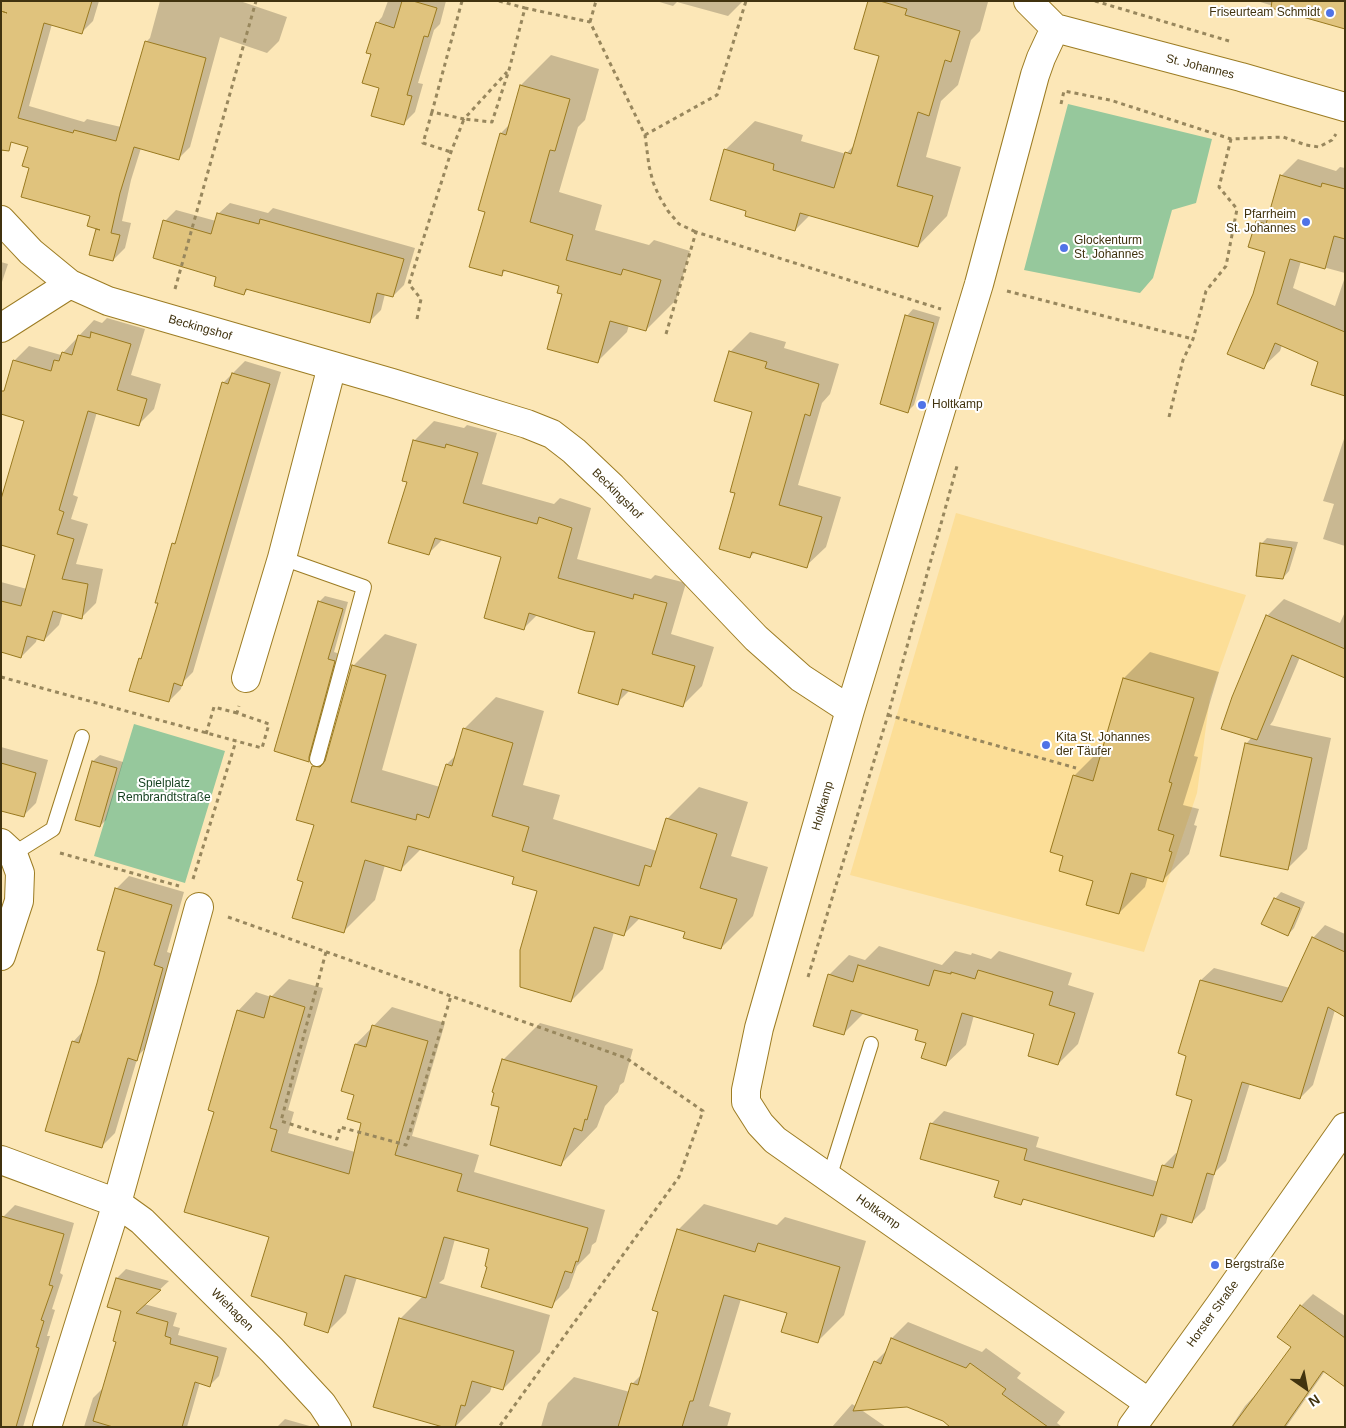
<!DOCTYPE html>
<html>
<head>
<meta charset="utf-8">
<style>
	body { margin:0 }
	#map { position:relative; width:1346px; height:1428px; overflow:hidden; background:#fce7b7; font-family:Helvetica,sans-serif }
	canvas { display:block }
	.frame { position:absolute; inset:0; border:2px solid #41330f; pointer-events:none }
	.north { position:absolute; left:1281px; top:1363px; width:50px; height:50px; -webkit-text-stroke:4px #fff; paint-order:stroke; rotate:147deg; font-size:14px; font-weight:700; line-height:20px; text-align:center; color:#41330f }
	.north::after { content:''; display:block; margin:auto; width:18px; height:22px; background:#41330f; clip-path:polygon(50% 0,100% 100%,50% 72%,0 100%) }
</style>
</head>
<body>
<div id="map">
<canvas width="1346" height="1428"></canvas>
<div class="frame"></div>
<div class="north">N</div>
</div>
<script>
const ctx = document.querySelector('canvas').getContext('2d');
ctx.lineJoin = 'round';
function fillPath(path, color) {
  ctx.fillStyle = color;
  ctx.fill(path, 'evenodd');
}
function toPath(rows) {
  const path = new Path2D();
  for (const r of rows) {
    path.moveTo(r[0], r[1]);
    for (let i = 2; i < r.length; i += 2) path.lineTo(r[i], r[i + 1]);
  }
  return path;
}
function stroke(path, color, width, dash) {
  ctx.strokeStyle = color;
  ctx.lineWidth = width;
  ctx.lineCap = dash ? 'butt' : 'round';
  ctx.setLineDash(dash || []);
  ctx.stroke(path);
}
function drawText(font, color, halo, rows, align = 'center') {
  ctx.font = font + ' Helvetica,sans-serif';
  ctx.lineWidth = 4;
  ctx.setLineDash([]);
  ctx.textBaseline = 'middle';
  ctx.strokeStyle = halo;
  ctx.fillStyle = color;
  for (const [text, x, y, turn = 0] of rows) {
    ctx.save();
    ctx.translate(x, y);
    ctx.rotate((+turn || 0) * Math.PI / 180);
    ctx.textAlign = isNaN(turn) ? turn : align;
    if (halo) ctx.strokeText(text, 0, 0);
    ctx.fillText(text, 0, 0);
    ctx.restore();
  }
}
const built = toPath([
	[956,513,1246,595,1210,697,1197,793,1144,952,850,875]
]);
const green = toPath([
	[1068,104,1212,139,1196,203,1172,210,1153,278,1140,293,1024,270],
	[134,724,225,751,185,883,94,856]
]);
const shadow = toPath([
	[6,1,99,1,93,21,81,33,52,24,29,106,84,122,87,119,121,127,146,42,150,38,160,1,240,1,287,17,279,41,267,53,220,37,190,147,178,159,141,148,131,180,122,221,131,223,125,248,113,260,91,215,31,167,29,146,1,138],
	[388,1,446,1,440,24,434,30,418,83,423,84,415,112,403,124,380,87,373,53,377,23,382,17],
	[656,1,743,1,728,16,677,2,673,6],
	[869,1,988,2,980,31,971,40,958,85,941,101,926,157,961,167,947,216,918,246,810,215,795,230,748,210,725,150,755,121,803,135,801,141,846,154,856,143,880,55],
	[1257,1,1345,1,1345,28],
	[551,55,599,69,585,120,578,127,559,192,602,205,595,230,649,245,654,240,690,251,676,300,646,330,629,325,627,332,597,362,560,285,507,269,501,275,486,211,479,209,501,133,510,124,521,85],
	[1298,159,1336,171,1340,167,1345,168,1345,273,1301,261,1293,288,1335,306,1345,277,1345,395,1319,361,1282,345,1280,351,1263,367,1254,294,1267,251,1257,222,1273,206,1281,176],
	[230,203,268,213,273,208,415,248,404,285,393,296,385,294,381,310,369,322,249,288,244,294,218,276,165,221,176,210,216,221,218,214],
	[1,262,8,264,1,285],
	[913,309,940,317,914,405,908,411,907,316],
	[107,318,145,329,131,375,161,384,154,409,139,424,97,412,73,495,78,497,71,519,88,524,76,564,103,569,96,603,82,617,63,612,59,625,44,640,37,638,36,642,21,657,1,651,1,582,27,589,37,554,1,544,1,496,5,491,25,420,14,361,29,346,61,355,94,320,102,323],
	[750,332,786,342,784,348,839,364,830,394,822,403,798,485,841,497,826,547,806,566,755,552,750,557,737,492,753,411,730,352],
	[245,361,281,372,193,672,182,683,181,689,169,701,140,659,144,655,160,602,173,544,178,539,223,383],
	[434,421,464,428,467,425,497,433,482,484,554,504,560,498,591,508,577,559,651,579,655,575,686,583,671,634,714,647,702,686,682,706,630,690,617,703,597,631,538,614,524,628,503,557,443,539,429,553,408,481,414,441],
	[1345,436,1345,546,1323,539,1334,504,1323,501],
	[1267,538,1298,542,1289,571,1283,578,1261,544],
	[325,596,348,602,334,652,340,654,315,754,308,760,319,602],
	[1284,599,1340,623,1345,612,1345,671,1300,657,1273,721,1270,725,1331,738,1307,849,1287,869,1246,744,1252,737,1267,616],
	[385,634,417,644,382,770,440,787,447,764,457,754,464,729,496,697,544,711,523,785,560,795,553,819,657,851,667,819,699,787,748,802,731,856,768,867,753,916,721,948,686,931,640,918,624,934,614,932,603,969,571,1001,538,891,516,877,421,849,401,869,385,865,375,900,343,932,304,881,315,825,313,766,330,749,353,666],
	[1150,652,1219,672,1194,756,1198,757,1183,805,1199,809,1194,825,1197,826,1189,854,1163,880,1148,876,1145,887,1119,913,1094,880,1065,855,1074,776,1100,750,1103,751,1124,678],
	[1,747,48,760,36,803,23,816,1,810],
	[100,755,123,762,106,820,100,826,93,761],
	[129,876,184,892,167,952,176,955,150,1043,138,1056,115,1133,102,1146,73,1042,84,1030,107,951,116,889],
	[1281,892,1305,902,1294,928,1288,935,1275,899],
	[1325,925,1345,934,1345,1003,1335,1010,1313,1085,1300,1098,1250,1083,1226,1161,1215,1172,1205,1209,1192,1222,1168,1215,1166,1223,1154,1235,1025,1199,1021,1203,1000,1180,931,1124,944,1111,1039,1137,1036,1147,1159,1182,1163,1166,1176,1153,1178,1154,1194,1099,1188,1056,1179,1053,1201,980,1214,968,1290,988,1313,938],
	[879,946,942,965,955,951,971,955,972,953,991,959,999,951,1072,973,1068,985,1094,993,1078,1044,1058,1064,1036,1033,974,1015,966,1045,946,1064,927,1042,920,1029,864,1013,844,1033,829,975,849,955,865,960],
	[289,979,323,988,288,1110,294,1112,288,1133,355,1152,363,1122,356,1094,343,1090,356,1044,392,1007,445,1023,412,1136,479,1155,474,1172,605,1210,596,1242,592,1245,590,1253,577,1266,569,1288,551,1306,488,1266,491,1248,455,1239,444,1279,439,1283,550,1315,540,1352,503,1389,492,1386,490,1392,455,1427,448,1427,400,1319,423,1296,357,1277,346,1313,328,1331,309,1313,270,1236,215,1111,238,1011,256,992,271,997],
	[540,1023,633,1049,624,1082,620,1085,618,1092,605,1106,597,1127,561,1164,501,1106,503,1060],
	[704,1204,777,1225,785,1217,866,1241,844,1315,818,1341,788,1312,741,1299,709,1406,731,1413,727,1427,541,1427,548,1403,574,1377,630,1392,632,1384,642,1374,659,1311,678,1230],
	[15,1205,74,1223,60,1273,63,1275,52,1309,55,1310,47,1336,50,1336,23,1427,1,1427,3,1217],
	[126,1269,169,1281,144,1304,177,1313,173,1326,180,1328,178,1335,227,1348,219,1376,210,1385,200,1382,187,1427,84,1427,93,1398,102,1389,104,1390,118,1341,122,1310,117,1278],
	[1313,1294,1345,1316,1345,1385,1325,1371,1286,1427,1231,1427,1245,1406,1257,1393,1292,1347,1301,1306],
	[908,1322,982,1352,986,1348,1021,1373,1017,1378,1065,1412,1057,1423,1062,1427,952,1427,943,1420,907,1405,860,1409,886,1427,832,1427,852,1404,857,1407,875,1362,888,1349,892,1338],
	[285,1419,313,1427,277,1427]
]);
const building = toPath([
	[1,1,92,1,82,34,44,23,18,118,73,133,74,130,116,141,145,41,206,58,179,160,134,147,120,193,111,233,120,235,113,261,89,255,96,229,100,230,87,226,90,216,21,197,29,168,22,166,28,147,11,142,9,151,1,150,1,11,7,13,1,11,1,1],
	[402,1,413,1,437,8,428,37,424,36,407,95,412,96,404,125,371,116,379,88,362,83,371,54,366,53,376,22,394,28,402,1],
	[868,1,880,1,907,9,905,15,960,31,951,62,945,60,929,116,918,112,897,186,933,196,918,247,800,213,795,231,745,216,746,211,710,200,724,149,774,164,773,170,834,188,845,152,851,154,879,56,854,49,868,1],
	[1272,1,1345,1,1345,29,1271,8,1272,1],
	[520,85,570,99,555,151,550,150,530,222,573,235,566,260,621,275,623,269,661,280,646,331,610,321,598,363,547,349,562,294,557,293,559,286,503,270,502,276,469,267,485,212,478,210,500,133,506,135,520,85],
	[1280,175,1321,187,1322,183,1345,189,1345,239,1334,236,1325,269,1290,259,1277,304,1345,332,1345,396,1311,385,1318,362,1275,343,1264,369,1227,354,1253,294,1265,252,1248,247,1256,221,1266,224,1280,175],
	[217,213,259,224,260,219,404,259,393,297,377,293,370,323,246,289,244,295,214,286,216,277,153,258,163,220,211,234,217,213],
	[905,315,934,323,908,413,880,404,905,315],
	[91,332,131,344,117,390,147,399,139,426,88,411,59,510,64,512,57,534,74,539,62,579,88,584,82,619,53,611,44,641,27,636,21,658,1,652,1,601,21,606,35,555,1,545,1,499,24,421,1,414,1,391,4,391,13,360,51,371,54,360,59,361,62,352,72,355,78,335,90,338,91,332],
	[729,351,767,362,765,368,819,384,810,416,805,414,779,505,822,517,807,568,752,552,750,558,719,549,735,493,730,492,752,412,714,401,729,351],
	[232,373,270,384,182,686,174,683,169,702,129,691,139,658,141,659,158,603,155,603,172,543,175,544,222,382,228,384,232,373],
	[413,440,445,448,446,444,478,453,463,503,537,524,539,517,572,528,558,578,633,599,634,594,667,603,652,654,695,666,683,707,622,689,618,705,578,693,595,632,586,631,529,613,524,630,484,618,501,557,435,538,429,555,388,543,407,482,402,481,413,440],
	[1260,543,1292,548,1283,579,1256,576,1260,543],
	[318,601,343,609,328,659,335,661,309,757,309,762,274,751,318,601],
	[1266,615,1345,649,1345,678,1292,655,1257,740,1221,729,1232,697,1266,615],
	[352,665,386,675,351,802,416,820,417,814,429,818,446,764,452,766,463,728,513,743,492,816,529,827,522,851,639,886,645,865,651,867,666,818,717,834,700,888,737,899,721,949,683,938,685,932,630,916,624,936,594,927,571,1002,520,987,520,950,537,891,512,884,514,877,408,846,401,871,365,860,344,933,292,918,303,882,297,880,314,825,296,820,312,766,320,767,325,761,352,665],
	[1123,678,1194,698,1169,782,1172,783,1158,830,1174,835,1169,851,1172,852,1163,882,1131,873,1119,914,1086,905,1093,881,1059,871,1063,856,1050,852,1073,775,1093,781,1123,678],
	[1245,743,1312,758,1288,870,1220,856,1245,743],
	[92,761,117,768,100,827,75,820,92,761],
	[1,763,36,773,24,817,1,811,1,763],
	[115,888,172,905,154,965,163,968,137,1061,128,1058,102,1148,45,1131,72,1041,79,1043,97,983,105,952,97,950,115,888],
	[1274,898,1300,908,1288,936,1261,924,1274,898],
	[1312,937,1345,952,1345,1017,1328,1007,1300,1099,1242,1082,1214,1175,1207,1173,1192,1223,1161,1214,1154,1237,1023,1199,1021,1205,994,1197,999,1181,920,1159,930,1123,1027,1149,1024,1160,1153,1196,1162,1165,1173,1168,1192,1100,1176,1095,1186,1056,1178,1053,1200,980,1282,1002,1312,937],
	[858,965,929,986,934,970,951,974,951,972,975,979,978,970,1053,992,1049,1005,1075,1013,1058,1065,1028,1056,1034,1034,962,1013,946,1066,921,1058,926,1043,915,1040,918,1030,851,1010,844,1035,813,1026,828,974,853,982,858,965],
	[270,996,305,1007,270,1128,277,1130,271,1151,349,1174,361,1123,347,1119,354,1095,341,1091,355,1044,366,1047,372,1025,428,1041,395,1155,462,1174,457,1191,588,1228,578,1262,576,1261,572,1273,565,1271,552,1308,481,1287,487,1267,485,1266,489,1249,444,1237,426,1298,345,1275,328,1333,304,1325,307,1313,251,1296,269,1237,184,1212,214,1112,208,1110,237,1010,264,1018,270,996],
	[502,1059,597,1086,587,1120,585,1119,582,1131,574,1128,561,1166,490,1145,499,1107,491,1105,494,1093,492,1092,502,1059],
	[1,1216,64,1234,49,1285,53,1286,41,1320,44,1321,36,1347,39,1348,16,1427,1,1427,1,1216],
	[677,1229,755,1252,758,1243,840,1267,818,1343,781,1332,787,1313,724,1295,693,1401,690,1401,682,1427,618,1427,631,1383,638,1385,658,1312,652,1310,677,1229],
	[116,1278,161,1290,136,1313,168,1322,165,1336,171,1338,170,1344,218,1357,210,1387,195,1382,182,1427,113,1427,93,1421,116,1342,113,1341,121,1311,107,1307,116,1278],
	[1300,1305,1345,1338,1345,1387,1323,1371,1284,1427,1232,1427,1291,1347,1277,1337,1300,1305],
	[399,1318,514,1351,503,1390,472,1381,465,1406,461,1405,455,1427,443,1427,373,1407,399,1318],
	[891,1338,966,1368,970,1363,1006,1389,1002,1394,1048,1427,950,1427,943,1421,907,1407,853,1411,874,1361,881,1364,891,1338]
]);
const path = toPath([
	[462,1,432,112,464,119,507,72],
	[499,1,525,8],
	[1095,1,1229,41],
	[590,22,596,1],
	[1061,104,1064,91,1110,100,1231,139,1283,137,1306,145,1319,147,1332,140,1336,134],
	[432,112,423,143,451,152],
	[645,135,717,95,746,1],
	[175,289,256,1],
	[1007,291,1193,339],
	[417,319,421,299,409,284,451,152,464,119,492,122,509,70,525,8,590,22,645,135,649,166,653,182,659,196,668,211,679,224,696,232],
	[666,334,696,232,941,309],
	[1169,417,1183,360,1193,339,1206,291,1226,266,1237,209,1219,187,1231,139],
	[1,677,262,748,269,724,237,713,239,706],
	[888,715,1076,768],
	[206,734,214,707,237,713],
	[60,853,179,886],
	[193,879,236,741],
	[228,917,626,1058,703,1111,679,1177,499,1427],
	[326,952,281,1121,337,1139,340,1127,406,1145,451,996],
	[808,977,888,715,957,466]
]);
const service = toPath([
	[282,558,364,587,317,759],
	[13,854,53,829,82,737],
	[829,1178,871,1044]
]);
const minor = toPath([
	[1028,1,1055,28,1241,77,1345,107],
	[1055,28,1041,58,1035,75,979,284,850,710,759,1028,746,1090,746,1102,760,1124,775,1140,1149,1403],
	[1,220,31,252,70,284,108,301,392,383,527,424,552,434,574,451,612,487,756,638,801,678,850,710],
	[1,328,70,284],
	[246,678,282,558,332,366],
	[1,843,13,854,20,873,19,901,1,956],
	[1,1160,117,1203,142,1221,272,1350,322,1404,337,1427],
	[47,1427,117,1203,199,907]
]);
const tertiary = toPath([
	[1132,1427,1220,1305,1345,1127]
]);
const markers = [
	[1330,13,5,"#5073e7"],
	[1306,222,5,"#5073e7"],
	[1064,248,5,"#5073e7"],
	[922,405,5,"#5073e7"],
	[1046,745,5,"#5073e7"],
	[1215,1265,5,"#5073e7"]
];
const poiNames = [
	["Friseurteam Schmidt",1320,13,"right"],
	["Pfarrheim",1296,215,"right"],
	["St. Johannes",1296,229,"right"],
	["Glockenturm",1074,241],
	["St. Johannes",1074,255],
	["Holtkamp",932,405],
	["Kita St. Johannes",1056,738],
	["der Täufer",1056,752],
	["Bergstraße",1225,1265]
];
const streetNames = [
	["St. Johannes",1200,67,14],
	["Beckingshof",200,328,16],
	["Beckingshof",617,494,45],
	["Holtkamp",823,806,-74],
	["Holtkamp",878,1212,35],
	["Wiehagen",232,1310,45],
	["Horster Straße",1213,1314,-54]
];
const parkNames = [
	["Spielplatz",164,784],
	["Rembrandtstraße",164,798]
];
fillPath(built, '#fcde97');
fillPath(green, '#96c89c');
fillPath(shadow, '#0003');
fillPath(building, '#e0c37d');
stroke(building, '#99791f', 1);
stroke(service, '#9c7c23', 16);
stroke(minor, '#9c7c23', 30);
stroke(tertiary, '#9c7c23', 30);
stroke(path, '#98875d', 3, [4, 4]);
stroke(service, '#fff', 14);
stroke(minor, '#fff', 28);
stroke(tertiary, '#fff', 28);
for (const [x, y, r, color] of markers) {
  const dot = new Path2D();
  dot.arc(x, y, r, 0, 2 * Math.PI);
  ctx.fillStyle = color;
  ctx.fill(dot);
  stroke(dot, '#fff', 2);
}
drawText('12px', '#41330f', '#fff', poiNames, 'left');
drawText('12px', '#41330f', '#fff', streetNames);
drawText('12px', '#143f1e', '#fff', parkNames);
</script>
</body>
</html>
